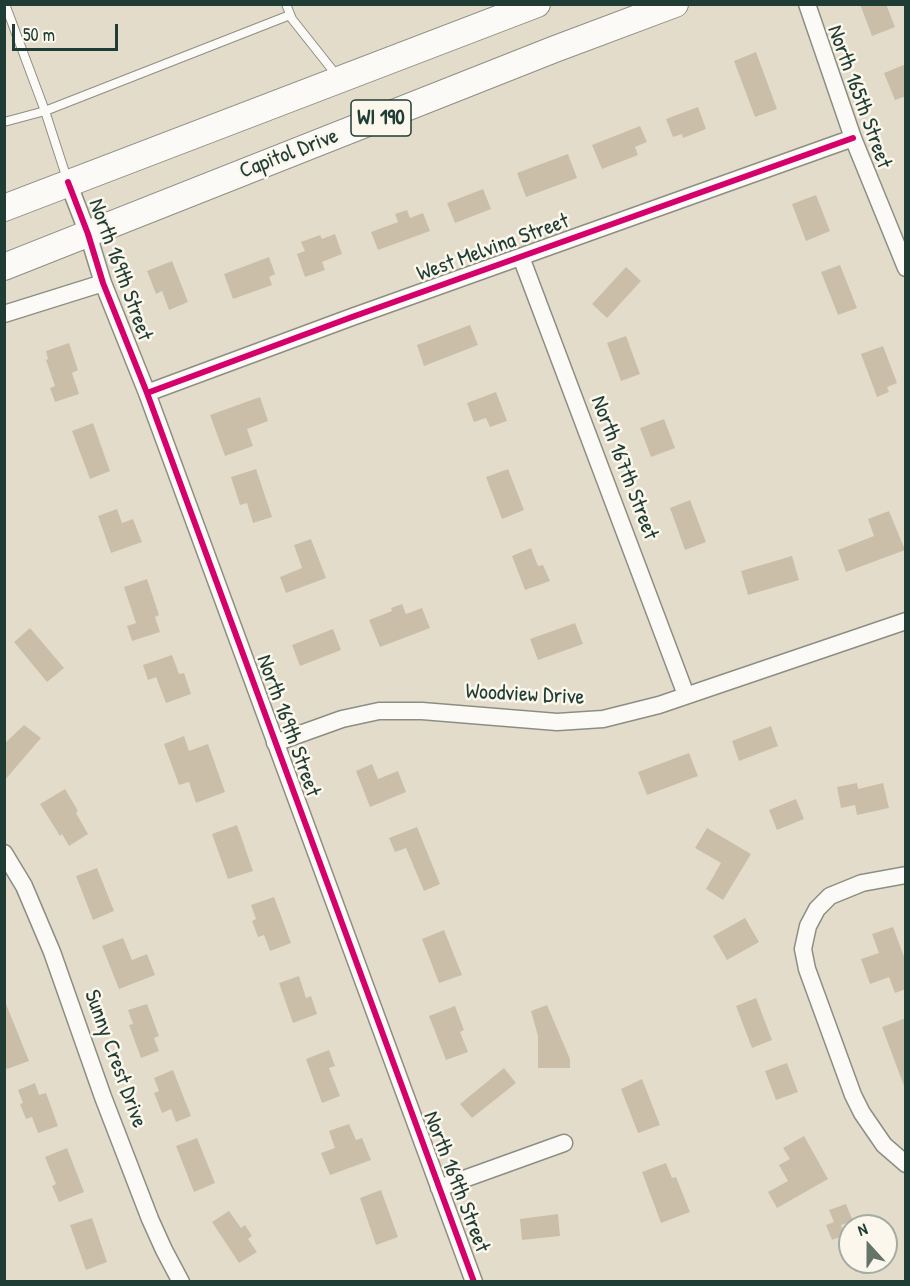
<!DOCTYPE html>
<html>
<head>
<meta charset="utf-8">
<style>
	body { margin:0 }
	#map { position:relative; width:910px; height:1286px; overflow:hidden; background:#e4dcca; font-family:"Patrick Hand",sans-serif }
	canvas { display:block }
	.frame { position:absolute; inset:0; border:6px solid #1f3d34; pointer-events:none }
	.north { position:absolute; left:838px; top:1214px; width:60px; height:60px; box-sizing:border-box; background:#fbf7ec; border:2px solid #a3ada2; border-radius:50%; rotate:339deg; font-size:16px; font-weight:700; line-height:24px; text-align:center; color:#1f3d34 }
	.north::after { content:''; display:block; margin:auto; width:21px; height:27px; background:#647568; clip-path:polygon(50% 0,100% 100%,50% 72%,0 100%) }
	.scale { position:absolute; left:12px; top:24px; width:106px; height:27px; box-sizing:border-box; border:3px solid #1f3d34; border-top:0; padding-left:8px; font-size:18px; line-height:21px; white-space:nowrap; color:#1f3d34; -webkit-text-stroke:4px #fbf7ec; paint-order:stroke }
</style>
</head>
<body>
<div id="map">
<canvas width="910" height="1286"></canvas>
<div class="frame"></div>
<div class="north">N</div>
<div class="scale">50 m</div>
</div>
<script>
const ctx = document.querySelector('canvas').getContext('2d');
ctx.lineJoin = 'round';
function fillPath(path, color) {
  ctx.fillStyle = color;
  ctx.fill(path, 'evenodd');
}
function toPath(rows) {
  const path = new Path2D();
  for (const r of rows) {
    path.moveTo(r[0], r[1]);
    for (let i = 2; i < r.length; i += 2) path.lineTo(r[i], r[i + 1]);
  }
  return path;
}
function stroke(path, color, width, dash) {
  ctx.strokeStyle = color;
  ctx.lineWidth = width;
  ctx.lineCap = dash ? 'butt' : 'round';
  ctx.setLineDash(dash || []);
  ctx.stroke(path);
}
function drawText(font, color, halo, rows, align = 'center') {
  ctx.font = font + ' "Patrick Hand",sans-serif';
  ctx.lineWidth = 5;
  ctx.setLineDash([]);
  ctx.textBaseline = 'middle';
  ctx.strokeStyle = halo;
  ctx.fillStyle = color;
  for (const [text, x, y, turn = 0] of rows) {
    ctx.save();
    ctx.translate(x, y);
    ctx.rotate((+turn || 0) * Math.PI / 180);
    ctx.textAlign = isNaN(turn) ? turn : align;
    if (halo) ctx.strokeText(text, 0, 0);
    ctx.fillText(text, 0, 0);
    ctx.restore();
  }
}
const building = toPath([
	[860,4,886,4,895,27,872,36],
	[756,52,777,109,755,117,734,61],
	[906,64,906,96,895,100,884,73],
	[698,107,706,129,683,138,682,134,673,137,666,119],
	[640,126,647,142,635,147,638,155,602,169,592,145],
	[568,154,577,178,526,197,517,173],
	[483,189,491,209,455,223,447,203],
	[816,195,830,231,806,241,792,204],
	[407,210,410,218,423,213,430,231,378,250,371,232,398,222,395,214],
	[335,234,342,254,322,262,325,270,305,277,297,254,305,251,301,242,320,235,322,239],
	[269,257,275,274,269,277,272,285,233,299,224,274],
	[172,261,188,302,169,310,162,291,156,294,147,271],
	[840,265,857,308,838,315,821,272],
	[626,267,641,281,607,318,592,304],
	[470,325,478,345,424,366,417,345],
	[626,336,640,374,621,381,607,343],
	[69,343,78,370,72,373,79,394,55,402,50,388,55,386,46,360,48,359,46,351],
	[883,346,897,383,887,387,889,392,877,397,861,354],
	[496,392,507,421,490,427,486,418,474,422,467,403],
	[260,397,268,421,247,429,253,446,225,456,210,415],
	[664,419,675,448,651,457,640,428],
	[93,423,110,471,90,479,72,431],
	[256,469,272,517,253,523,247,503,240,505,231,477],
	[508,469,524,510,502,519,486,477],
	[690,500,706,542,685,550,670,508],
	[117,509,122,523,133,519,142,542,111,553,98,516],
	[889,511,905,550,846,572,838,550,874,536,868,519],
	[311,539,326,578,286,593,280,577,302,568,294,545],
	[531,548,538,566,543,565,550,581,525,590,512,556],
	[792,556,799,580,748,595,741,571],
	[147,579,159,615,155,617,160,632,132,641,127,626,136,623,124,587],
	[402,604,406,614,422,608,430,628,380,647,369,620,392,611,391,608],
	[575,623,583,644,538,660,530,639],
	[30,628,64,668,47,682,14,642],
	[333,629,341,650,300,666,292,645],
	[172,655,179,674,184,673,191,694,166,703,156,677,148,680,143,665],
	[24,725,41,738,4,781,4,744],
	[771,726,778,746,739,761,732,741],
	[184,736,189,751,208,744,225,792,196,803,189,782,179,785,164,744],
	[689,753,698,776,647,795,638,772],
	[372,764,378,779,398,771,406,792,370,807,356,771],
	[857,783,858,789,883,783,889,808,857,815,855,805,841,808,837,787],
	[65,789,78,811,76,813,88,834,69,846,62,834,60,836,40,804],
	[796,799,804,819,777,830,769,810],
	[237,825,253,871,228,879,212,834],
	[417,827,440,884,424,891,406,848,395,852,389,838],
	[707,828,751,854,723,900,706,889,721,863,695,848],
	[97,868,114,911,93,920,76,876],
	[274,897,291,943,270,951,264,935,258,937,252,921,256,919,251,905],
	[745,918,759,942,727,960,713,936],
	[893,927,906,962,906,989,895,993,889,977,870,984,861,959,879,953,872,934],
	[444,930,462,975,439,983,422,939],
	[123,938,132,960,147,954,155,975,119,989,102,946],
	[299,976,306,998,311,996,317,1014,293,1023,279,983],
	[756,998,772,1040,752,1048,736,1006],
	[4,999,29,1061,7,1069,4,1063],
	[147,1004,159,1036,154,1038,159,1051,141,1058,129,1025,133,1024,128,1010],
	[547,1005,570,1059,570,1068,538,1068,538,1036,531,1011],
	[455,1006,464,1030,460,1032,468,1052,446,1060,429,1016],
	[906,1018,906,1086,904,1086,882,1027],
	[329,1050,335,1066,329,1068,340,1096,322,1103,306,1059],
	[787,1063,798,1092,776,1100,765,1071],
	[504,1068,516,1083,472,1118,460,1104],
	[173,1070,191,1116,176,1122,171,1109,162,1113,154,1093,159,1091,154,1078],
	[642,1079,660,1125,638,1133,621,1089],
	[35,1083,39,1095,46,1093,58,1126,38,1133,32,1117,26,1119,20,1104,23,1103,18,1090],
	[349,1124,356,1140,362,1138,371,1160,330,1175,321,1153,335,1148,329,1131],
	[804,1136,828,1179,777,1208,768,1192,788,1181,779,1165,790,1159,783,1148],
	[197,1138,215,1183,194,1192,176,1146],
	[67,1148,84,1192,59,1202,52,1186,56,1184,45,1157],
	[666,1163,672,1178,676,1177,690,1212,661,1223,642,1172],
	[381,1190,398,1237,376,1245,360,1198],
	[846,1204,853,1221,841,1225,845,1235,832,1240,826,1225,834,1222,829,1210],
	[229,1211,241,1228,245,1225,252,1236,248,1239,257,1252,239,1263,212,1222],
	[558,1214,560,1236,522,1240,520,1219],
	[92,1218,107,1262,86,1270,70,1225]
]);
const lane = toPath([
	[5,4,45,111,68,182],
	[286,4,292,19,338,77],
	[4,122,45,111,290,15]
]);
const street = toPath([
	[807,4,853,138,906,268],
	[68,182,88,234,103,283,147,393,474,1282],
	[521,257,686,695],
	[4,314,103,283],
	[147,393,352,317,853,138],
	[275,743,342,719,379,711,422,711,557,722,603,719,659,705,906,621],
	[4,853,24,886,52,952,103,1097,150,1219,164,1250,181,1282],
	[906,875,862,883,830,896,817,909,808,926,803,949,807,969,853,1095,862,1113,884,1145,906,1164],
	[439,1188,564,1143]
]);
const primary = toPath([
	[4,208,537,4],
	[4,267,555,49,675,4]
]);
const cycleway = toPath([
	[68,182,88,234,103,283,147,393,474,1282],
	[147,393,352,317,853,138]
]);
const shields = [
	[381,118,60]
];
const shieldNames = [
	["WI 190",381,118]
];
const streetNames = [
	["North 165th Street",859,97,70],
	["Capitol Drive",289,154,-21],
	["West Melvina Street",493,248,-20],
	["North 169th Street",120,270,70],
	["North 167th Street",624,468,69],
	["Woodview Drive",525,695,3],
	["North 169th Street",288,726,70],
	["Sunny Crest Drive",115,1059,70],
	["North 169th Street",456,1182,69]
];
fillPath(building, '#cbbea8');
stroke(lane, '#8d8e83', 10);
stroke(street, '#8d8e83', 19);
stroke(primary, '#8d8e83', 28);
stroke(lane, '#fbfaf7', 8);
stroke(street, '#fbfaf7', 16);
stroke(primary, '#fbfaf7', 26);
stroke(cycleway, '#d6006c', 6);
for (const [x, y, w] of shields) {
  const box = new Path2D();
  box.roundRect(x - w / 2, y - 18, w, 36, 4.5);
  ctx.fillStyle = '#fbf7ec';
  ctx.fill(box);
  stroke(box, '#1f3d34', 1.5);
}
drawText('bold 21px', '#1f3d34', null, shieldNames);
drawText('22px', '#1f3d34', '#fbf7ec', streetNames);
</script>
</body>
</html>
